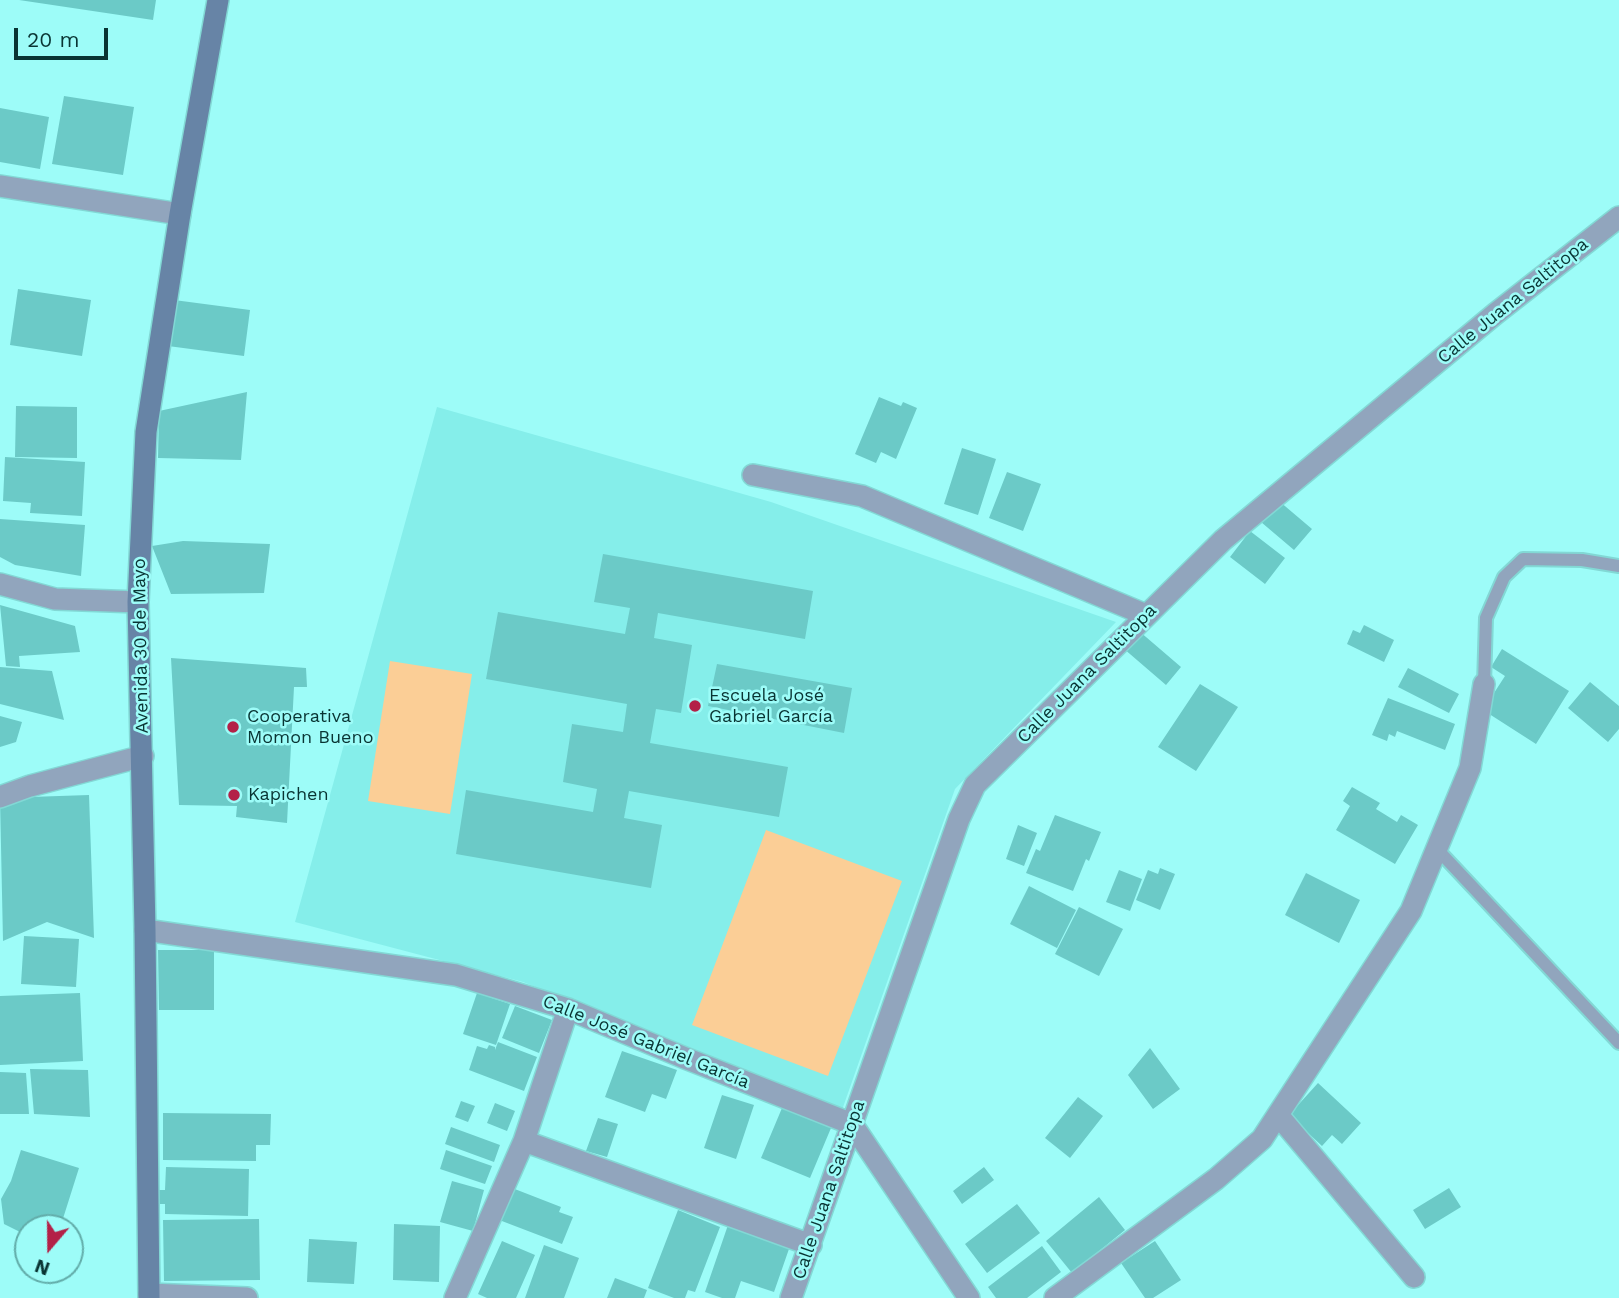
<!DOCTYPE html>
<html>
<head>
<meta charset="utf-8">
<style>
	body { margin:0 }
	#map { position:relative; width:1619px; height:1298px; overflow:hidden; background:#9dfcf8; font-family:"Work Sans",sans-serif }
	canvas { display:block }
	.north { position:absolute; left:14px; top:1214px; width:70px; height:70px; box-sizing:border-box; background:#9dfcf8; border:2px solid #62aca9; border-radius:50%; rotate:200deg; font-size:19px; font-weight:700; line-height:28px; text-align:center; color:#093433 }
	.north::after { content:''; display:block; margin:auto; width:24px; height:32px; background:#b32148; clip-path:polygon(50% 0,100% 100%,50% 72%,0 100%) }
	.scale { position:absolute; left:14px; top:28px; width:94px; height:32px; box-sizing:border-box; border:4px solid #093433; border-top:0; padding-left:9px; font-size:21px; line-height:24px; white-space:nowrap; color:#093433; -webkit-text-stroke:5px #9dfcf8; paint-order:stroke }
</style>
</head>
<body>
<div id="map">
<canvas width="1619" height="1298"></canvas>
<div class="north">N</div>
<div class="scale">20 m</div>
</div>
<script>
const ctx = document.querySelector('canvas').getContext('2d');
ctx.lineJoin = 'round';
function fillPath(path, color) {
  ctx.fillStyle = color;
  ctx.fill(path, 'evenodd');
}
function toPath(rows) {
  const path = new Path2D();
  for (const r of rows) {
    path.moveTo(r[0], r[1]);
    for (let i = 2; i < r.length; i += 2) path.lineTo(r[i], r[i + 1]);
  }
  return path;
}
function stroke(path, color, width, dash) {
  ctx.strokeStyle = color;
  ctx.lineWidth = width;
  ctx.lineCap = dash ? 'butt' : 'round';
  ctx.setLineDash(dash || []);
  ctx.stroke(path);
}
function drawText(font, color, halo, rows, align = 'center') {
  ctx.font = font + ' "Work Sans",sans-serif';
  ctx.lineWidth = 5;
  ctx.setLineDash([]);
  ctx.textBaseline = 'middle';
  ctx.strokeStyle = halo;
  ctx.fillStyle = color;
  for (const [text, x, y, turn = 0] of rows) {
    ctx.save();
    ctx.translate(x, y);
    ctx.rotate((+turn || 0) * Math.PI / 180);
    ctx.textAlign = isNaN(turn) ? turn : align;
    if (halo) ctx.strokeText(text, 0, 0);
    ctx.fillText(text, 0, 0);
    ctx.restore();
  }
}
const built = toPath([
	[437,407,771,502,1116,622,955,789,842,1110,523,982,295,922]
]);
const green = toPath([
	[390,661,472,674,450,814,368,801],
	[766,830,902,881,828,1076,692,1025]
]);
const building = toPath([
	[19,0,156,0,153,20],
	[64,96,134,107,123,175,52,164],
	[0,108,49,117,40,169,0,162],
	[18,289,91,300,82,356,10,345],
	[174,300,250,310,244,356,168,346],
	[247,392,241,460,158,458,159,411],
	[879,397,901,406,903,402,917,408,896,459,881,452,876,463,855,454],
	[16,406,77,407,77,458,15,457],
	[962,448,996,459,978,515,944,504],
	[5,457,85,462,82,516,30,513,31,503,3,501],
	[1007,472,1041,484,1023,531,989,518],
	[1279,501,1312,529,1294,550,1261,522],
	[0,519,85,525,81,576,15,565,0,557],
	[1250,531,1285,558,1265,584,1230,557],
	[183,541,270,544,264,593,171,594,152,546],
	[603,554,813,591,805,639,658,613,654,638,692,645,681,713,656,709,650,743,788,767,779,817,629,791,624,818,662,825,651,888,456,854,466,790,593,812,597,789,563,782,572,724,623,732,627,704,486,679,498,612,625,634,630,608,594,602],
	[0,605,75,626,80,652,19,656,20,667,6,666],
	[1364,625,1394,640,1384,662,1347,644,1353,630,1360,633],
	[1139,631,1181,667,1166,685,1123,648],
	[1502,649,1569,691,1536,744,1483,710,1505,676,1491,667],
	[171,658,306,668,307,687,294,687,287,823,236,817,237,806,179,805],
	[717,664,852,688,844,733,708,706],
	[0,667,52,671,64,720,0,704],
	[1408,668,1459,694,1449,713,1398,687],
	[1590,682,1619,706,1619,729,1608,742,1568,708],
	[1200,684,1238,707,1196,771,1158,747],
	[1388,698,1455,724,1445,750,1397,731,1395,737,1389,734,1387,741,1372,735],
	[0,716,22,722,16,742,0,747],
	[1352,787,1380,803,1376,809,1397,822,1401,815,1418,825,1395,864,1336,830,1350,806,1343,801],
	[89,795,94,938,47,922,3,941,0,798],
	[1055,815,1101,832,1089,861,1086,859,1073,891,1026,873,1036,849,1040,851],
	[1018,825,1037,833,1024,866,1006,859],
	[1160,868,1175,874,1160,910,1136,900,1148,870,1158,874],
	[1119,870,1142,879,1130,911,1106,902],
	[1306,873,1360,900,1339,943,1285,915],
	[1029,886,1076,910,1057,948,1010,924],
	[1079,907,1123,929,1099,976,1055,954],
	[24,936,79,939,76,987,21,984],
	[158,950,214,950,214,1010,159,1010],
	[80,993,83,1061,0,1065,0,996],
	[477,993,510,1004,496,1045,463,1034],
	[515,1006,552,1020,539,1053,502,1038],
	[498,1042,537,1057,524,1091,469,1070,477,1046,487,1049,489,1045,495,1047,495,1050],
	[1150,1048,1180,1089,1153,1109,1128,1075],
	[622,1051,677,1070,666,1099,652,1094,645,1112,605,1097],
	[30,1069,88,1070,90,1117,34,1114],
	[0,1072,26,1073,29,1114,0,1114],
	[1318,1083,1361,1123,1342,1144,1332,1135,1322,1146,1289,1115],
	[722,1095,754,1105,736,1159,704,1148],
	[1078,1097,1103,1116,1070,1158,1045,1138],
	[461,1101,475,1106,468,1122,455,1117],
	[495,1103,515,1111,507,1131,487,1123],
	[782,1108,831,1128,810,1178,761,1158],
	[163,1113,271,1114,270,1145,256,1145,256,1161,163,1160],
	[598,1118,618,1124,607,1157,586,1151],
	[451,1127,500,1145,494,1162,445,1144],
	[21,1150,79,1168,60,1228,28,1228,28,1265,22,1264,24,1234,4,1224,1,1199,11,1181],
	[446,1150,492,1166,485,1184,440,1169],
	[166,1167,249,1169,248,1216,165,1214,165,1204,155,1204,155,1190,165,1190],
	[984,1167,994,1180,962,1204,953,1191],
	[452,1181,484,1190,473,1231,440,1222],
	[507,1186,561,1207,559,1212,573,1217,562,1244,494,1218],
	[1449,1188,1461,1207,1425,1229,1413,1210],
	[1099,1197,1125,1230,1072,1273,1046,1241],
	[1017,1204,1040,1233,987,1273,965,1244],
	[678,1210,720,1227,695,1292,688,1290,685,1298,674,1298,648,1288],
	[259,1219,260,1280,164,1281,163,1220],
	[394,1224,440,1226,439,1282,393,1280],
	[728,1225,790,1246,774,1292,741,1281,735,1298,722,1298,705,1292],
	[309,1239,357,1242,354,1284,307,1282],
	[502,1241,535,1255,516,1298,487,1298,478,1294],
	[1155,1241,1181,1280,1153,1298,1145,1298,1121,1263],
	[544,1245,579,1258,564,1298,525,1298],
	[1042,1246,1061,1272,1027,1298,996,1298,988,1287],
	[615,1278,647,1290,644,1298,607,1298]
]);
const lane = toPath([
	[1484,684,1486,618,1504,577,1523,559,1582,560,1619,566],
	[1437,849,1619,1043]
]);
const street = toPath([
	[0,186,180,214],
	[753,475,862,496,1146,615],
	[0,584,55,599,138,602],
	[0,797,30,786,143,756],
	[145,930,456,975,568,1009,685,1058,852,1124,969,1298],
	[1278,1115,1414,1277],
	[524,1141,811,1245],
	[149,1294,247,1298],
	[455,1298,524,1141,568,1009],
	[791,1298,959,819,975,785,1223,540,1495,314,1619,217],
	[1055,1298,1216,1179,1262,1139,1411,911,1470,768,1484,684]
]);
const secondary = toPath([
	[149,1298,145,930,138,602,146,432,180,214,218,0]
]);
const markers = [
	[695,706,7,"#b32148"],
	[233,727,7,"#b32148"],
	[234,795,7,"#b32148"]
];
const streetNames = [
	["Calle Juana Saltitopa",1513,301,-39],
	["Avenida 30 de Mayo",141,646,-91],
	["Calle Juana Saltitopa",1087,674,-45],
	["Calle José Gabriel García",646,1042,22],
	["Calle Juana Saltitopa",829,1190,-71]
];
const poiNames = [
	["Escuela José",709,696],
	["Gabriel García",709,717],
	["Cooperativa",247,717],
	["Momon Bueno",247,738],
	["Kapichen",248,795]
];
fillPath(built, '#85eeea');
fillPath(green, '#fbce96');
fillPath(building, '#6bcac7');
stroke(lane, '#82d8d5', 16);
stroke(street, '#82d8d5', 24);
stroke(secondary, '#82d8d5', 24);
stroke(lane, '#91a5bd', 12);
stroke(street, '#91a5bd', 21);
stroke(secondary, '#6784a6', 21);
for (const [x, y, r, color] of markers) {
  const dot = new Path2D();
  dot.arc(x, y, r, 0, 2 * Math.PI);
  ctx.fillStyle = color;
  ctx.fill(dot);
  stroke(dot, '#9dfcf8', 2.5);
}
drawText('18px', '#093433', '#9dfcf8', streetNames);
drawText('18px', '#093433', '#9dfcf8', poiNames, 'left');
</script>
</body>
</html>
